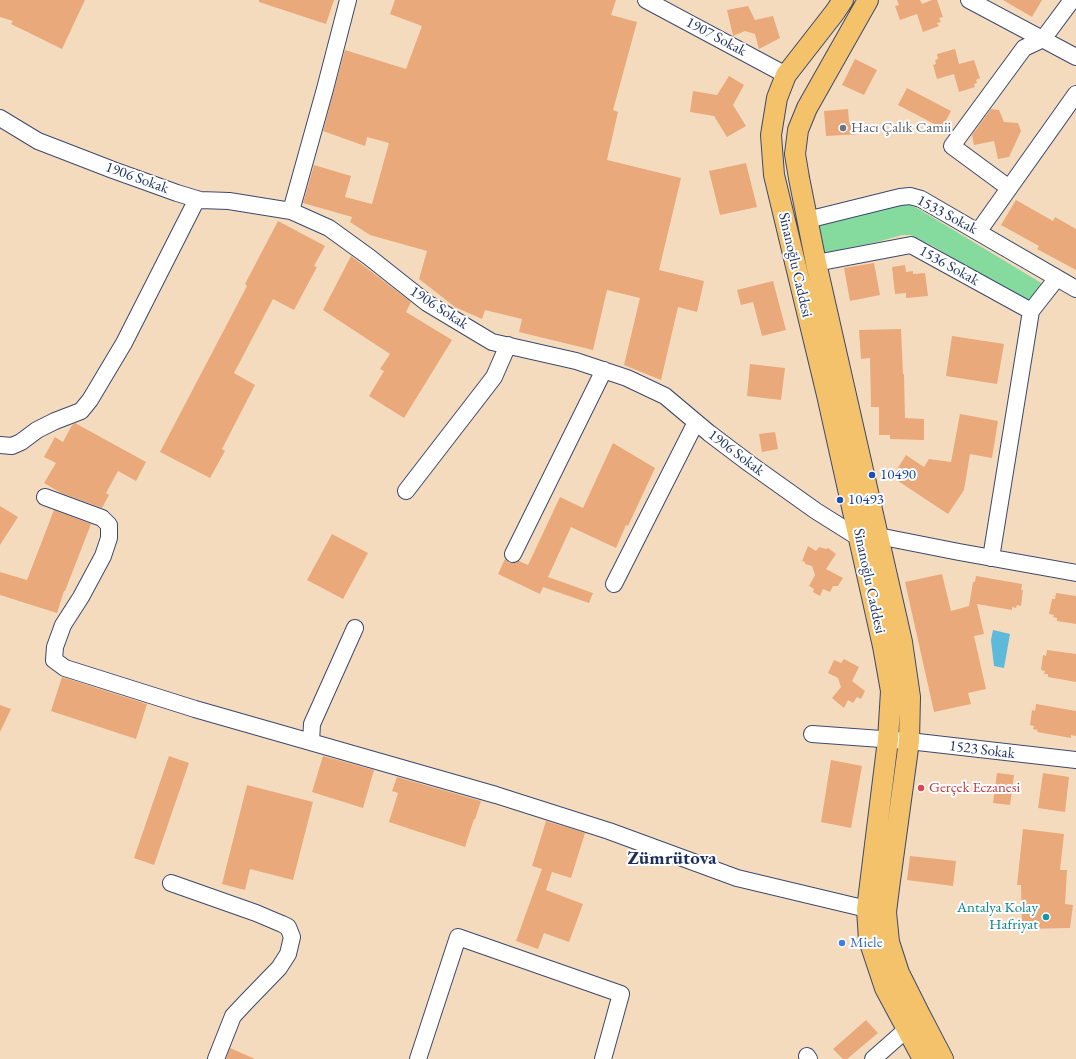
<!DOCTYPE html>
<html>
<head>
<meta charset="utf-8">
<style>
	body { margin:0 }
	canvas { display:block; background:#f5dbbe }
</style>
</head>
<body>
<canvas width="1076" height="1059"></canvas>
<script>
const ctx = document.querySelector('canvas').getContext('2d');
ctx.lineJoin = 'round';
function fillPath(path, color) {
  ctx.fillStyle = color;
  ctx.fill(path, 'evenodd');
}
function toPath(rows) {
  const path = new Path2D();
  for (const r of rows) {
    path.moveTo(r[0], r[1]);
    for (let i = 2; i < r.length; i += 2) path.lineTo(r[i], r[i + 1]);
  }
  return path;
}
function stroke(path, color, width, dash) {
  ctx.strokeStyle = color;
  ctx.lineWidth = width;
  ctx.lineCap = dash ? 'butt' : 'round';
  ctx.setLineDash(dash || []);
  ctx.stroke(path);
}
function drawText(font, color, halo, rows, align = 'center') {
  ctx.font = font + ' "EB Garamond",serif';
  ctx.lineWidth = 4;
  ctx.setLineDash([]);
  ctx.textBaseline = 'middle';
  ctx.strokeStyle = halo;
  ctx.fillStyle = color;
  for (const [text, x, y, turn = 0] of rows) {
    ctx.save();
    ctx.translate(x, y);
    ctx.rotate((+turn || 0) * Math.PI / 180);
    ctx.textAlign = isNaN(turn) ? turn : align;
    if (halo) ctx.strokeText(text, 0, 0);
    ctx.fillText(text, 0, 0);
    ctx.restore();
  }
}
const green = toPath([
	[907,204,917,208,1043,284,1030,304,933,246,911,235,902,235,877,242,821,254,814,224,862,212]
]);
const water = toPath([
	[993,630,1010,634,1004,668,994,666,991,640]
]);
const building = toPath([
	[0,0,85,0,62,49,11,24,13,21,0,17],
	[259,0,334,0,326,24,259,2],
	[395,0,616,0,611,15,637,22,613,110,618,112,607,160,681,178,659,270,704,281,697,312,678,307,661,380,624,365,640,298,607,290,593,350,519,332,522,319,485,310,482,319,455,307,419,279,427,251,370,235,350,222,352,217,303,203,314,165,351,176,345,197,372,204,389,143,367,137,365,146,323,131,345,50,406,69,422,26,390,14],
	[897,0,920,0,922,4,932,0,937,0,943,17,939,18,941,22,937,23,939,26,923,32,917,14,900,20,895,6,899,5],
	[1003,0,1042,0,1032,17],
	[748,6,755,20,773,16,780,38,759,49,755,34,745,31,733,36,727,10],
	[955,49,959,64,974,60,980,78,976,80,977,83,974,84,975,87,959,92,954,74,937,79,933,65,936,64,935,60,938,59,937,54],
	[855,59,877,70,864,95,842,85],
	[729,76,744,85,733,105,746,126,727,137,714,116,690,112,693,91,717,95],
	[907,88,951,111,942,128,898,105],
	[848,109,849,122,860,121,861,134,826,136,824,111],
	[991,109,999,110,1004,122,1018,123,1021,131,1009,157,998,159,994,141,974,145,972,135],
	[746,163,757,207,720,215,709,171],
	[1016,200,1053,221,1055,217,1076,229,1076,270,1037,249,1039,246,1001,225],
	[278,221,325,246,314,266,317,267,294,310,273,299,234,373,255,385,222,449,225,451,210,478,160,452,247,286,245,284],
	[351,256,411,302,406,312,452,340,404,418,369,396,384,371,380,369,390,354,323,310],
	[874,263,880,295,850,301,844,268],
	[905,265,906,272,913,271,913,274,925,273,928,296,906,298,906,293,895,294,892,267],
	[773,281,786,330,762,336,753,302,741,305,737,290],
	[901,329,903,374,904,374,905,418,924,419,924,440,890,439,890,435,879,435,879,407,871,407,870,358,861,359,859,330],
	[952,336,1004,344,997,384,946,376],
	[750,364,785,368,781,400,747,396],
	[960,414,998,421,992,458,970,454,964,490,948,514,892,477,906,455,924,467,929,459,951,462],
	[75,423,146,462,136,481,118,471,106,493,109,495,102,508,61,493,44,483,56,463,44,457,55,437,63,442,72,425],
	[775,432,778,449,762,452,759,434],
	[613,443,655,468,628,526,626,525,616,548,571,527,548,577,593,593,589,603,543,587,540,594,498,574,505,559,509,563,514,563,519,561,528,565,560,497,583,508],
	[0,506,18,517,0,545],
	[54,510,91,524,65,591,64,591,57,613,0,595,0,572,27,580],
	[332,534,368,553,343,599,307,580],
	[808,546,816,551,819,547,826,549,828,548,836,554,826,569,843,578,838,586,833,586,830,592,823,589,820,596,813,592,814,589,809,586,815,575,812,566,805,564,805,562,802,561],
	[942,574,951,611,969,606,973,582,975,582,976,576,1022,584,1021,590,1023,590,1021,606,1017,605,1016,608,1012,607,1012,610,977,604,984,634,974,636,986,689,968,693,971,704,934,712,905,582],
	[1056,593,1076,596,1076,624,1057,621,1057,618,1053,617,1054,615,1049,614,1052,599,1055,599],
	[1047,650,1076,654,1076,682,1048,677,1048,674,1044,674,1045,671,1041,670,1043,655,1046,656],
	[844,659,859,667,852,681,865,691,861,699,857,697,853,703,848,700,844,708,832,698,841,687,838,678,828,673,834,660,841,663],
	[62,677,147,704,136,739,51,711],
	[1036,704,1076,711,1076,736,1071,735,1071,738,1037,732,1038,730,1033,729,1034,726,1030,725,1032,710,1035,711],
	[0,705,11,709,0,732],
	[169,756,189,763,154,865,134,858],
	[323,756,374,770,363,808,312,792],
	[831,760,862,766,851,828,821,822],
	[997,773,1014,775,1010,805,993,803],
	[1043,773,1069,777,1065,812,1038,808],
	[397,777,481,801,475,819,474,819,465,847,389,822,398,793,392,791],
	[247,785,313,802,293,880,250,869,245,890,222,884],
	[546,821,585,833,571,878,552,872,546,890,583,904,569,942,544,933,538,949,516,941,542,869,532,866],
	[1023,829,1064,834,1060,870,1067,870,1065,904,1073,905,1070,928,1022,929,1021,885,1017,885],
	[910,856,956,861,953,886,907,880],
	[866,1020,878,1033,847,1059,843,1059,833,1049],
	[230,1048,255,1059,226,1059]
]);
const minor = toPath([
	[646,0,786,75],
	[969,0,1076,57],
	[0,118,38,141,113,170,177,193,200,200,229,201,291,211,329,228,369,257,427,303,492,342,576,361,627,378,665,396,709,433,750,464,816,511,859,538],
	[1009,188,952,146,1024,48,1043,39,1072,0],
	[291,211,325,89,348,0],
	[807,220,900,197,910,196,921,199,1076,289],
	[978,232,1076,94],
	[816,263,911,245,1031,311],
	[0,445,12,446,21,442,37,430,55,421,81,411,90,400,124,343,197,199],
	[406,491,494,377,508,345],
	[45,497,102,518,109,525,109,538,103,556,81,597,63,625,55,647,54,660,65,668,195,709,496,795,609,831,737,878,867,909],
	[878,536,959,552,1076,573],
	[513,554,604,370],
	[991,558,1031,311,1057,278],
	[614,584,696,422],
	[812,734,909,741,1076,760],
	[311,742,312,724,355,628],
	[171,883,256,913,282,924,288,927,292,937,288,954,279,968,248,1000,233,1016,216,1059],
	[807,1056,809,1059],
	[418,1059,458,937,621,994,603,1059],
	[873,1059,907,1029]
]);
const major = toPath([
	[843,0,835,12,786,75,777,98,771,135,774,175,827,395,883,646,891,691,888,740,867,909,869,940,885,988,923,1059],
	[868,0,807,108,798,130,795,154,799,178,816,263,902,642,910,697,909,741,889,888,886,912,889,942,899,973,919,1013,943,1059]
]);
const markers = [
	[843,128,4,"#6b7280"],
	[872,475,4,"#1a4fb4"],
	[840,500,4,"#1a4fb4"],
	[921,788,4,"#e0444e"],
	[1046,917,4,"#0f9aa8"],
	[842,943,4,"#3f7fe0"]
];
const streetNames = [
	["1907 Sokak",716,37,28],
	["1906 Sokak",137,178,20],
	["1533 Sokak",947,215,28],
	["Si̇nanoğlu Caddesi",795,265,77],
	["1536 Sokak",949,266,29],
	["1906 Sokak",439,308,33],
	["1906 Sokak",736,453,37],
	["Si̇nanoğlu Caddesi",869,581,78],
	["1523 Sokak",982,750,7]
];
const worshipNames = [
	["Hacı Çalık Camii",851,128]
];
const transitNames = [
	["10490",880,475],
	["10493",848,500]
];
const healthNames = [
	["Gerçek Eczanesi",929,788]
];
const cultureNames = [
	["Antalya Kolay",1038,908],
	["Hafriyat",1038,925]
];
const shopNames = [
	["Miele",850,943]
];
const districtNames = [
	["Zümrütova",672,859]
];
fillPath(green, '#85db9e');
fillPath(water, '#5dbadb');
fillPath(building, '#e9a97b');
stroke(minor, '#3c496c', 18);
stroke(major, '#3c496c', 22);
stroke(minor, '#fff', 16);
stroke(major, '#f3c26a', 20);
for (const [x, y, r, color] of markers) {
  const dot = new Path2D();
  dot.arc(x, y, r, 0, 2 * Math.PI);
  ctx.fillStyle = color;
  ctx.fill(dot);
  stroke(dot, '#fff', 1.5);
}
drawText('15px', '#1b2f5e', '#fff', streetNames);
drawText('15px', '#5b616d', '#fff', worshipNames, 'left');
drawText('15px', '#164399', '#fff', transitNames, 'left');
drawText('15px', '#be3a42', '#fff', healthNames, 'left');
drawText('15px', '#0d838f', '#fff', cultureNames, 'right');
drawText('15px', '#366cbe', '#fff', shopNames, 'left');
drawText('bold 19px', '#1b2f5e', '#fff', districtNames);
</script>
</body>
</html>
